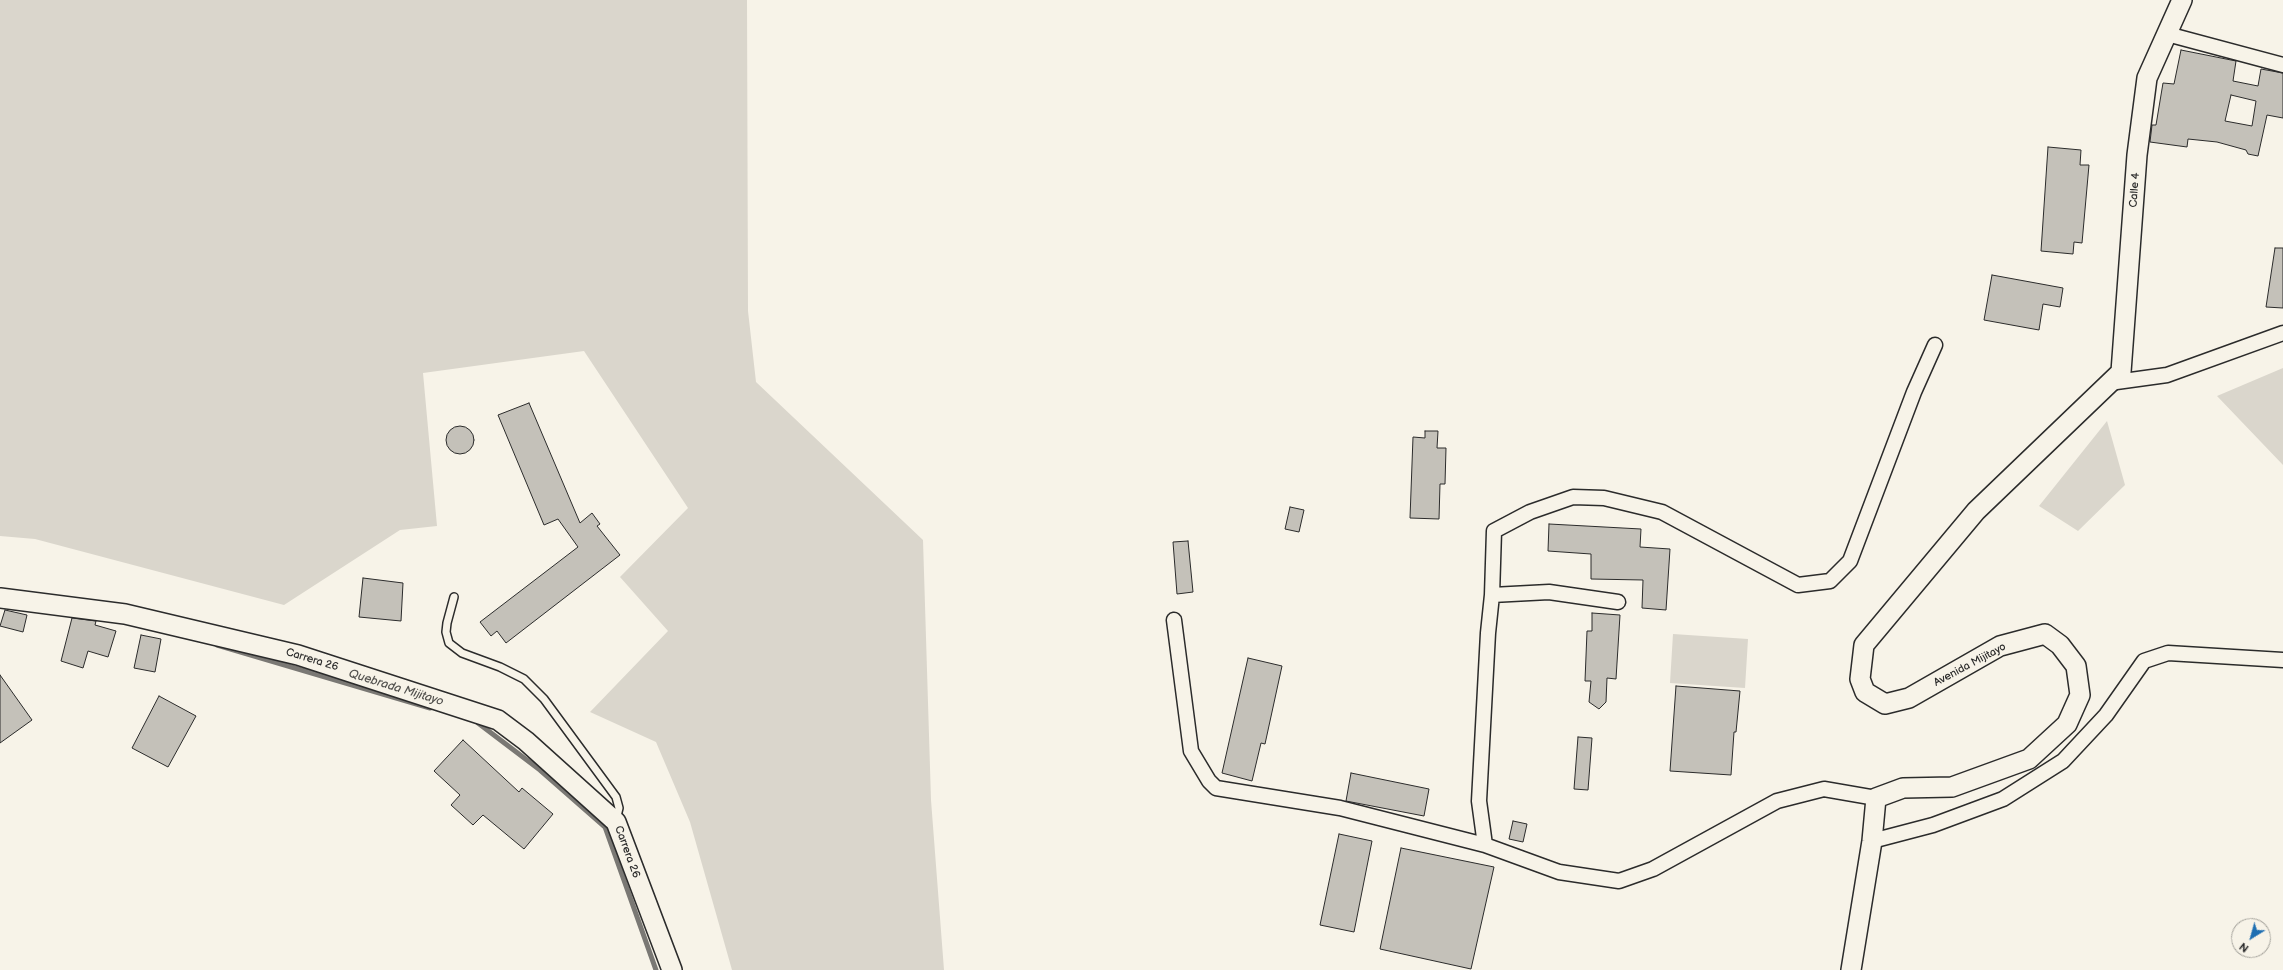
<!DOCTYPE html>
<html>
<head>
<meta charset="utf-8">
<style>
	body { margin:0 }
	#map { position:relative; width:2283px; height:970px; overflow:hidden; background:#f7f3e8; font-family:"Balsamiq Sans",sans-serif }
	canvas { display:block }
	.north { position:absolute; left:2231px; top:918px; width:40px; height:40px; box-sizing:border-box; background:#f7f3e8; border:1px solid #a5a39c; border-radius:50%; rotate:217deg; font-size:11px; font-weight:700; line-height:16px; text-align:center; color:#2b2b2b }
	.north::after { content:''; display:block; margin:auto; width:14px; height:18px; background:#1f6fb2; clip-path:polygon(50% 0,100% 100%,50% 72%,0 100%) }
</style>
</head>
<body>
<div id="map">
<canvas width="2283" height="970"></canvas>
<div class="north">N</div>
</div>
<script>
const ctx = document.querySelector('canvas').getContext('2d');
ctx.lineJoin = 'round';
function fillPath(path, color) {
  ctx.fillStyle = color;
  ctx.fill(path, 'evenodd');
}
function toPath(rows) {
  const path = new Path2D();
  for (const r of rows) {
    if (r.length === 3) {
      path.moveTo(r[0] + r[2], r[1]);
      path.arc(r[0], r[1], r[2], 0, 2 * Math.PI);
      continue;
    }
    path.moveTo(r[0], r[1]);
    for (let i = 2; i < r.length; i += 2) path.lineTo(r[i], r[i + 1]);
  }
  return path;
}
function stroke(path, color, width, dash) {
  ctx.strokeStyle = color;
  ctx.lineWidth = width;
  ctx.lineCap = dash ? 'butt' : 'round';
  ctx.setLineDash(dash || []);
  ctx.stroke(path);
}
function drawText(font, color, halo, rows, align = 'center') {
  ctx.font = font + ' "Balsamiq Sans",sans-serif';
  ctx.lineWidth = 3.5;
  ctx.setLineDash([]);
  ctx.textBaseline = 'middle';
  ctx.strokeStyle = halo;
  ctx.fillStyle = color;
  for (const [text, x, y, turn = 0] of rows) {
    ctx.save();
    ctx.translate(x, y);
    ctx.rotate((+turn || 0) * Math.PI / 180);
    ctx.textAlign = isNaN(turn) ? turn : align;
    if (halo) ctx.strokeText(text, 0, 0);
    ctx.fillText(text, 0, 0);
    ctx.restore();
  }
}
const green = toPath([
	[0,0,747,0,748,311,756,382,923,540,931,800,944,970,732,970,690,822,656,742,590,712,668,631,620,577,688,508,584,351,423,373,437,526,400,530,284,605,35,539,0,536],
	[2283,368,2283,465,2217,396],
	[2107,421,2125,485,2078,531,2039,506],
	[1673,634,1748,639,1745,688,1670,683]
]);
const stream = toPath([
	[217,645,430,708],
	[478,723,540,770,605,827,656,970]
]);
const building = toPath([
	[2181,50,2236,61,2233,81,2258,86,2261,69,2283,73,2283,118,2267,115,2258,156,2248,154,2246,150,2217,142,2188,139,2187,147,2150,142,2152,125,2156,125,2163,83,2174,84,2181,50],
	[2231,95,2256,101,2252,126,2225,121,2231,95],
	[2048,147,2081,150,2080,165,2089,165,2082,243,2074,242,2073,254,2041,251,2048,147],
	[2275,248,2283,248,2283,308,2266,307,2275,248],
	[1992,275,2063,288,2060,307,2043,304,2039,330,1984,320,1992,275],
	[529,403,580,523,592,513,600,524,597,526,620,555,506,643,497,631,491,636,480,622,578,547,558,519,544,525,498,415,529,403],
	[460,440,14],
	[1425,431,1438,431,1437,448,1446,448,1445,484,1440,484,1439,519,1410,518,1413,437,1425,438,1425,431],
	[1290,507,1304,510,1299,532,1285,529,1290,507],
	[1549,524,1641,529,1640,547,1670,549,1666,610,1642,608,1643,580,1591,579,1591,554,1548,551,1549,524],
	[1188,541,1193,592,1177,594,1173,542,1188,541],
	[363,578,403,583,401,621,359,617,363,578],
	[5,610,27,615,23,632,0,626,5,610],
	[1592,613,1620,615,1616,679,1607,678,1606,702,1599,709,1589,702,1591,681,1585,681,1587,631,1592,631,1592,613],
	[72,618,96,621,95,625,116,631,108,657,88,651,83,668,61,661,72,618],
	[141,635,161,639,155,672,134,668,141,635],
	[1248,658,1282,666,1265,744,1261,743,1252,781,1222,773,1248,658],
	[0,675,32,720,0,743,0,675],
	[1676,686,1740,691,1736,732,1734,732,1731,775,1670,771,1676,686],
	[159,696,196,716,168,767,132,748,159,696],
	[1578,737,1592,738,1588,790,1574,789,1578,737],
	[463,740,519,792,522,788,553,814,524,849,483,815,473,825,451,805,460,795,434,771,463,740],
	[1351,773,1429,789,1424,816,1346,801,1351,773],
	[1513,821,1527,824,1523,842,1509,839,1513,821],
	[1339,834,1372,841,1354,932,1320,925,1339,834],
	[1401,848,1494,867,1471,969,1380,949,1401,848]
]);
const lane = toPath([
	[454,597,447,623,446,632,449,643,462,653,500,667,524,679,544,699,616,797,619,808,616,820]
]);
const street = toPath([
	[2167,34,2283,65],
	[2109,383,2167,375,2283,333],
	[1492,595,1494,531,1530,512,1573,497,1604,498,1662,512,1798,585,1830,581,1850,561,1914,392,1935,345],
	[1618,602,1549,592,1492,595,1488,633,1479,801,1485,845,1559,872,1619,881,1653,869,1777,801,1824,789,1876,798],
	[1174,620,1191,751,1209,781,1216,788,1340,808,1485,845],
	[1872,841,1933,825,2003,799,2063,761,2106,715,2144,661,2168,653,2283,660]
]);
const secondary = toPath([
	[0,598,125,614,298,655,498,720,526,741,616,822,672,970],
	[1851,970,1872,841,1876,798,1903,788,1952,787,2029,759,2067,724,2080,695,2076,666,2060,645,2045,634,2000,646,1909,698,1885,704,1865,692,1860,679,1864,645,1976,511,2121,372,2137,155,2147,78,2182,0]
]);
const streetNames = [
	["Calle 4",2135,190,-86],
	["Carrera 26",312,660,17],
	["Avenida Mijitayo",1970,665,-28],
	["Carrera 26",627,852,70]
];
const waterNames = [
	["Quebrada Mijitayo",396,688,17]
];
fillPath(green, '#dad6cc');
stroke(stream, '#7a7874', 5);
fillPath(building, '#c4c1b9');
stroke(building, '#2b2b2b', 1);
stroke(lane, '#2b2b2b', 10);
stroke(street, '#2b2b2b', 17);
stroke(secondary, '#2b2b2b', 22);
stroke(lane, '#f7f3e8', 7);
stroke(street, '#f7f3e8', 14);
stroke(secondary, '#f7f3e8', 19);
drawText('11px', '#2b2b2b', '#f7f3e8', streetNames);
drawText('italic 12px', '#53524f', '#f7f3e8', waterNames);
</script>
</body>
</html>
